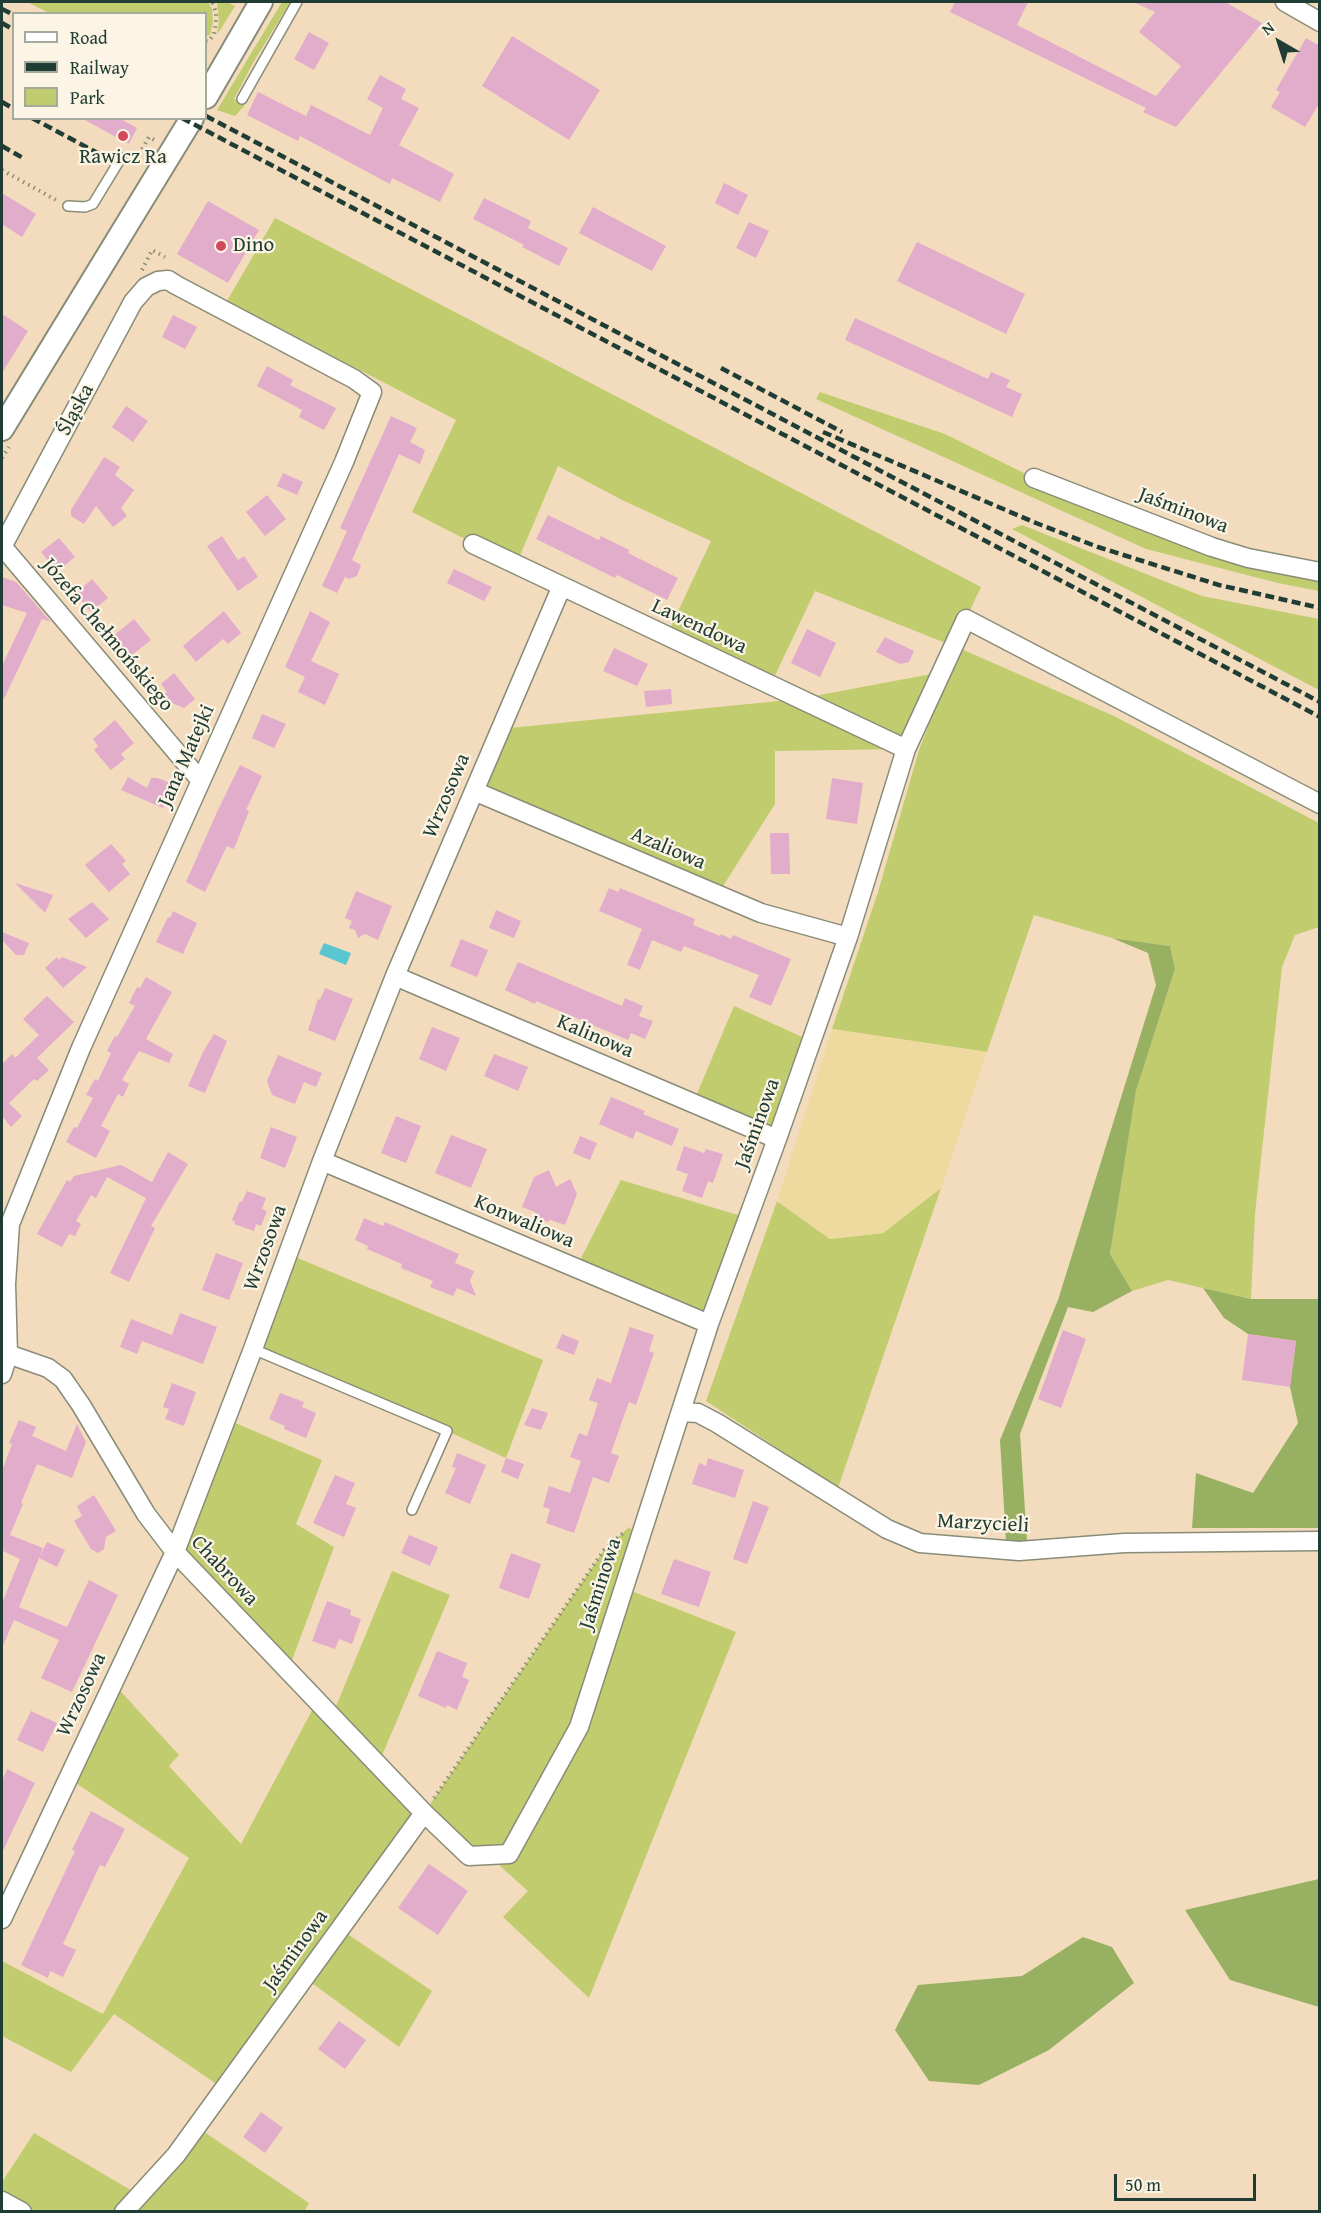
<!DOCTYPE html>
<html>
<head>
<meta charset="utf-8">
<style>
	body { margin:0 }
	#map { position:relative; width:1321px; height:2213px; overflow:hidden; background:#f3dcbd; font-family:"Gentium Book Plus",serif }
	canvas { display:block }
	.frame { position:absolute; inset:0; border:3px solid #1f3d34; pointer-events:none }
	.legend { position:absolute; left:12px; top:12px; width:195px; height:108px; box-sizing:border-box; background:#fcf5e5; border:2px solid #a4ab9e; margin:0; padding:8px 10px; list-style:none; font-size:18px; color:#1f3d34 }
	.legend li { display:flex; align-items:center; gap:12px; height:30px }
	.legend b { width:30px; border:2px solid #a4ab9e }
	.north { position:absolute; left:1249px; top:12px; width:60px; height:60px; -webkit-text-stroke:4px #fcf5e5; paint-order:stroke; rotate:321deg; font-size:16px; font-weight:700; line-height:24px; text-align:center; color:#1f3d34 }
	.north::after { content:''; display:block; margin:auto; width:21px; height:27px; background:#1f3d34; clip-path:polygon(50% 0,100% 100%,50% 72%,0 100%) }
	.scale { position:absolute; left:1114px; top:2174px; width:142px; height:27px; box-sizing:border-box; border:3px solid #1f3d34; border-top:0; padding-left:8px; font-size:18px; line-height:21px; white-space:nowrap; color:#1f3d34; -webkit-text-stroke:4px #fcf5e5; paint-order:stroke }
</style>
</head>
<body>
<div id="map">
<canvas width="1321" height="2213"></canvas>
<div class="frame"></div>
<ul class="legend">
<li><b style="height:8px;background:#fff"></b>Road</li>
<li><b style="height:8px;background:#1f3d34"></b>Railway</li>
<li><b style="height:16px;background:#c0cc6e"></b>Park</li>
</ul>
<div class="north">N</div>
<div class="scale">50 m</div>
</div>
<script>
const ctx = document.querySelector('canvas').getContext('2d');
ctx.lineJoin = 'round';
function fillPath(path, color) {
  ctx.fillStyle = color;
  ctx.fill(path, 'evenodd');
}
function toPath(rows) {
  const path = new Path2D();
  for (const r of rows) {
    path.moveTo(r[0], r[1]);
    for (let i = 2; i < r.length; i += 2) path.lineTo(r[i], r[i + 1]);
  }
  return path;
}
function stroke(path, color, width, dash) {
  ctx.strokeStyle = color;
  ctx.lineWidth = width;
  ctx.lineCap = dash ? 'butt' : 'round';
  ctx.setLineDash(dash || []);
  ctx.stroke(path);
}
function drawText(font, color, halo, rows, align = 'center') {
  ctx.font = font + ' "Gentium Book Plus",serif';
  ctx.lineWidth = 4.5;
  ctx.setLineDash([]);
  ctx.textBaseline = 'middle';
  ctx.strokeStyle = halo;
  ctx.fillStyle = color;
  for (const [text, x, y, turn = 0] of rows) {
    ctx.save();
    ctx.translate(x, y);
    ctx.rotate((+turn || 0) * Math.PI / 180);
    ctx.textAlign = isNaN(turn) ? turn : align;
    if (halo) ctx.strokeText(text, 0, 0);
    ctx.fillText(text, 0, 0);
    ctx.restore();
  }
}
const green = toPath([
	[27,2,208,2,212,9,213,22,210,35,206,36,206,14,49,13],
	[217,2,227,2,235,6,217,35,219,21],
	[282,2,290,2,253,63,234,99,245,105,235,116,217,110],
	[275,218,981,587,953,646,815,591,770,686,666,637,711,541,622,500,558,466,516,565,412,512,456,420,227,301],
	[820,392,945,434,1034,478,1212,547,1319,572,1319,591,1278,583,1146,549,816,399],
	[1022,525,1202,596,1319,619,1319,690,1012,529],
	[959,648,1114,716,1319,823,1319,927,1295,935,1282,967,1255,1214,1251,1299,1168,1280,1132,1291,1110,1254,1136,1091,1175,969,1170,946,1112,938,1034,915,987,1052,832,1029,878,892,919,750],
	[942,672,906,749,775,751,775,804,718,894,474,791,500,729,798,699],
	[734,1006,811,1041,777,1139,693,1103],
	[621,1180,748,1218,709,1324,576,1268],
	[941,1188,838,1488,706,1401,777,1201,830,1239,883,1233],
	[288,1254,543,1360,506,1458,447,1431,253,1349],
	[226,1419,322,1460,296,1524,334,1547,288,1671,175,1552],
	[629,1527,640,1537,624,1588,736,1632,589,1998,503,1917,528,1891,500,1866,508,1855,469,1856,424,1814,340,1929,432,1991,399,2047,305,1978,224,2089,114,2014,71,2072,2,2036,2,1961,103,2014,189,1858,68,1778,113,1683,179,1755,169,1766,241,1844,317,1701,332,1716,392,1571,450,1595,378,1765,424,1813,604,1550],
	[197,2127,309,2203,304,2212,2,2212,2,2182,34,2133,139,2195]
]);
const forest = toPath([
	[1112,938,1170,946,1175,969,1136,1091,1110,1254,1132,1291,1093,1312,1068,1307,1020,1434,1027,1541,1006,1541,1000,1440,1058,1300,1156,985,1148,953],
	[1203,1288,1251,1299,1319,1299,1319,1528,1192,1528,1196,1473,1253,1493,1298,1423,1290,1387,1296,1341,1248,1334,1224,1318],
	[1319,1879,1319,2007,1230,1980,1185,1910],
	[1083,1937,1112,1947,1134,1983,1049,2050,979,2085,929,2081,895,2030,918,1985,1022,1976]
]);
const sand = toPath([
	[832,1029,987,1052,941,1188,883,1233,830,1239,777,1201]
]);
const water = toPath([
	[324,943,351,953,346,965,319,954]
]);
const building = toPath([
	[955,2,1028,2,1017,25,1156,96,1181,66,1139,32,1155,12,1133,2,1225,2,1262,23,1176,127,1143,112,1146,108,950,12],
	[309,32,329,43,314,70,294,59],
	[512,36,600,90,569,140,482,86],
	[1306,38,1320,46,1320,102,1305,127,1271,107,1280,92,1276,90],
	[380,75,406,89,401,99,419,108,399,145,454,174,440,202,392,178,390,184,300,136,298,141,247,115,258,92,306,116,311,105,370,135,383,108,367,99],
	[81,118,119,118,137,128,129,144],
	[724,183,748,195,738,215,715,203],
	[2,193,36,214,22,237,2,224],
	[484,198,531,221,528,228,568,248,559,266,522,247,524,245,473,219],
	[208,201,259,230,228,283,177,254],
	[593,207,666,246,652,271,579,233],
	[749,222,769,231,756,258,736,248],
	[917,242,1025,294,1006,334,897,281],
	[2,314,28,331,2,373],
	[173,315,197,327,185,349,162,337],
	[855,318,988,379,991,372,1010,380,1006,387,1022,394,1012,417,845,340],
	[267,366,293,380,290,385,336,408,324,430,299,417,302,410,257,386],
	[126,406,148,421,133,442,112,427],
	[391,416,417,428,410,442,425,450,420,464,399,454,352,560,361,565,357,576,349,579,345,577,337,593,322,586,347,531,340,528],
	[104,457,120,467,115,475,134,490,121,508,127,516,113,527,96,506,84,524,71,516,71,510],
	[283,473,303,482,297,495,277,486],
	[267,495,286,519,265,536,246,512],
	[548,515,599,540,601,536,629,550,628,553,678,578,667,600,617,575,615,578,536,539],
	[222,536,238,560,244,556,258,577,238,591,207,546],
	[59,538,75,557,57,572,41,552],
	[454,569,492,587,484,601,447,583],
	[2,577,16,582,51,622,42,619,2,703,2,666,27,613,2,605],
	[92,579,108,598,91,612,75,594],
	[224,611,241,633,228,644,223,639,196,662,183,646],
	[310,611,330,622,311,661,339,674,325,705,298,692,305,677,285,667],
	[134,619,151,640,128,658,112,637],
	[807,629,836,643,820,677,791,663],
	[885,637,914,651,909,662,900,664,876,652],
	[614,648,648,664,637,686,603,671],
	[174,673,195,699,184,708,160,698,167,692,161,684],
	[671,689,672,704,646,707,644,691],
	[262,714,286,724,274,748,252,738],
	[115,720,134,743,121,754,125,759,111,770,94,750,98,746,93,739],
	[240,765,262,776,246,810,249,811,234,849,227,846,205,892,186,882,217,812],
	[128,777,147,788,151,778,157,778,174,784,163,808,121,790],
	[832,778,863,783,857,824,826,819],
	[770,833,789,833,790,874,771,874],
	[111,844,126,861,122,864,130,874,109,892,85,865],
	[15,883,53,895,45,913],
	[609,888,618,892,620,888,695,919,693,925,720,936,721,934,731,939,733,935,791,959,771,1006,749,997,759,975,684,946,681,952,652,940,640,970,627,965,642,929,599,911],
	[356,891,392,906,378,940,365,934,358,938,355,930,349,928,352,921,345,918],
	[92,902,109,919,86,938,68,919],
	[496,910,521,921,514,938,489,928],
	[173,911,197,923,183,954,156,942,168,917,170,918],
	[2,932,29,943,24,955,16,955,2,940],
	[461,939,488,950,477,977,450,966],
	[57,957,59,960,62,957,87,967,63,988,45,968],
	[518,962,622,1006,625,998,643,1006,639,1016,653,1021,645,1039,631,1033,628,1040,536,1001,535,1004,505,990],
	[146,977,172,992,146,1039,173,1054,169,1063,139,1051,122,1080,129,1084,123,1097,118,1094,101,1126,110,1131,96,1158,66,1142,74,1127,77,1128,93,1098,86,1095,95,1079,98,1081,111,1053,107,1051,115,1036,117,1037,135,1006,129,1003,137,987,140,988],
	[325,988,353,999,335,1041,308,1030,318,999,320,1000],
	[47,996,74,1022,37,1058,49,1070,37,1081,34,1079,9,1103,22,1116,11,1127,2,1116,2,1064,12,1054,15,1058,39,1035,23,1019],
	[432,1027,460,1038,446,1071,419,1059],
	[214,1034,227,1041,205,1093,188,1086,203,1052],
	[494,1054,528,1067,518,1091,484,1076],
	[278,1055,322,1073,316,1087,304,1082,295,1104,272,1095,267,1081],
	[611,1097,645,1111,643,1114,679,1129,672,1146,636,1131,633,1139,599,1124],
	[396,1116,421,1126,406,1163,381,1153],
	[271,1127,297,1137,285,1168,260,1158],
	[451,1135,487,1149,471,1188,435,1173],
	[580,1136,597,1143,590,1160,573,1153],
	[684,1146,704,1153,706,1149,723,1154,713,1183,708,1181,702,1198,682,1191,688,1174,676,1170],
	[168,1152,188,1164,151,1226,155,1228,129,1282,110,1273,146,1198,107,1177,96,1198,91,1195,76,1221,81,1224,75,1236,69,1234,62,1247,37,1234,67,1180,70,1182,74,1176,121,1165,152,1182],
	[549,1170,556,1187,570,1179,577,1194,565,1225,551,1220,546,1222,537,1218,535,1212,522,1207,534,1177],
	[247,1191,266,1198,262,1209,267,1211,261,1226,256,1224,254,1231,234,1224,235,1222,232,1220,240,1201,242,1202],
	[364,1218,383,1226,385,1222,459,1254,455,1263,474,1271,470,1281,476,1296,457,1288,453,1296,430,1287,433,1281,401,1268,402,1264,367,1249,368,1246,355,1240],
	[216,1253,243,1263,229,1300,202,1290],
	[180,1313,217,1327,203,1364,142,1341,137,1354,120,1347,131,1319,172,1335],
	[630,1327,654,1335,649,1351,654,1353,636,1405,629,1402,621,1424,611,1453,619,1456,609,1483,593,1477,574,1533,546,1523,550,1509,543,1507,549,1486,570,1493,581,1461,570,1457,579,1433,587,1436,598,1403,589,1400,597,1378,611,1383],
	[1063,1330,1086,1339,1061,1408,1038,1399],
	[562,1334,579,1341,574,1355,556,1348],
	[1248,1334,1296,1341,1290,1387,1242,1380],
	[172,1383,196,1392,184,1426,165,1419,169,1409,163,1407],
	[280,1393,304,1402,302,1407,316,1413,306,1438,284,1429,285,1426,269,1419],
	[532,1408,548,1413,541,1430,524,1425],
	[19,1420,36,1427,32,1436,66,1451,77,1424,86,1442,72,1478,37,1464,21,1503,23,1504,10,1535,43,1548,19,1607,67,1627,89,1580,118,1595,72,1692,41,1678,59,1640,14,1620,2,1648,2,1603,20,1559,3,1551,2,1554,2,1471,12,1444,9,1443],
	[457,1453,486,1465,470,1504,445,1493,456,1468,452,1467],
	[506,1458,524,1464,518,1479,501,1472],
	[708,1458,744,1470,735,1498,692,1484,699,1463,706,1466],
	[335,1475,355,1483,346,1504,356,1508,344,1537,313,1523],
	[94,1495,116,1531,106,1537,104,1549,98,1553,91,1549,74,1521,82,1516,77,1506],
	[753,1501,769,1507,747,1564,733,1559],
	[409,1535,438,1547,430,1566,401,1553],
	[47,1542,65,1550,57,1567,39,1558],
	[511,1553,541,1564,529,1599,499,1588],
	[674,1559,711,1572,699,1607,661,1594],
	[327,1601,351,1610,350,1615,361,1619,352,1644,339,1639,335,1649,312,1641],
	[437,1651,467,1663,462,1677,469,1680,457,1710,447,1705,446,1708,418,1696],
	[31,1711,57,1723,43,1752,17,1740],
	[7,1769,35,1783,2,1853,2,1781],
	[91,1811,125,1829,105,1867,100,1865,63,1944,76,1950,63,1977,50,1971,48,1978,21,1965,75,1851,72,1850],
	[429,1864,468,1891,438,1935,398,1908],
	[339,2021,366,2040,345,2069,318,2049],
	[261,2112,283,2128,265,2153,243,2137]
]);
const path = toPath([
	[206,41,209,41,214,34,216,22,216,12,212,2],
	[142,149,149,137,156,141],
	[2,170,56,200],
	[142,270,152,250,165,257],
	[2,458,9,447],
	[434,1798,604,1550,623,1533]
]);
const service = toPath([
	[242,99,297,2],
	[68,206,85,207,93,204,121,158],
	[253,1349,447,1431,412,1510]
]);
const minor = toPath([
	[1285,2,1320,22],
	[1034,478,1212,547,1248,558,1320,572],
	[473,544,906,749],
	[2,546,201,781],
	[474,791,761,913,848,937],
	[395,976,777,1139],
	[322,1161,709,1324],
	[2,1352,48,1368,63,1379,81,1405,146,1514,175,1552,424,1813,469,1856,509,1854,579,1727,709,1324,777,1139,848,937,906,749,966,619,1320,804],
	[2,1374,8,1355,6,1284,10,1224,81,1048,344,462,372,392,354,379,176,285,168,280,158,281,146,287,133,302,2,547],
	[681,1412,698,1413,717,1423,887,1529,920,1543,1019,1551,1124,1543,1320,1541],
	[2,1919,175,1552,253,1349,322,1161,395,976,561,588],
	[2,2201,22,2212],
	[124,2212,176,2155,424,1813]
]);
const tertiary = toPath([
	[206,97,261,2],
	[2,429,192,118]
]);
const rail = toPath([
	[2,9,14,15],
	[2,23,14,30],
	[2,102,14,109],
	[206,116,1320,702],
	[32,118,105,157],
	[182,118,1320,717],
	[2,146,23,158],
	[721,368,842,432],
	[823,432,1036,523,1098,547,1219,585,1320,608]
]);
const markers = [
	[123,136,6,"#d1495b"],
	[221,246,6,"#d1495b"]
];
const poiNames = [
	["Rawicz Ra",123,158],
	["Dino",233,246,"left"]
];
const streetNames = [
	["Śląska",76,410,-62],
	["Jaśminowa",1183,511,21],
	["Lawendowa",699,627,25],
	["Józefa Chełmońskiego",107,635,50],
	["Jana Matejki",187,756,-66],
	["Wrzosowa",447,796,-67],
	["Azaliowa",668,849,23],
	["Kalinowa",595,1037,23],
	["Jaśminowa",758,1124,-70],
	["Konwaliowa",524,1222,23],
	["Wrzosowa",266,1248,-70],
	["Marzycieli",983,1524,3],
	["Chabrowa",224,1571,47],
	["Jaśminowa",601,1584,-72],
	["Wrzosowa",82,1695,-65],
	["Jaśminowa",296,1951,-54]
];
fillPath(green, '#c0cc6e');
fillPath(forest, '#98b061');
fillPath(sand, '#eeda9e');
fillPath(water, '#59c6d1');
fillPath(building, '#e2accb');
stroke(service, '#898c78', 12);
stroke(minor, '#898c78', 21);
stroke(tertiary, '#898c78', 26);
stroke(path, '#898c78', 4, [1.5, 4.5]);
stroke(service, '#fff', 9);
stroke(minor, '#fff', 18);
stroke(tertiary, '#fff', 22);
stroke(rail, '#1f3d34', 4.5, [9, 4.5]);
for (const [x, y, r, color] of markers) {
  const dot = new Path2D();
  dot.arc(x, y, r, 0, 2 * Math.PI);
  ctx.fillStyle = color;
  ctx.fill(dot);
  stroke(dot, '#fcf5e5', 2);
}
drawText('21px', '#1f3d34', '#fcf5e5', poiNames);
drawText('21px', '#1f3d34', '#fcf5e5', streetNames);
</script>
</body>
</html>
